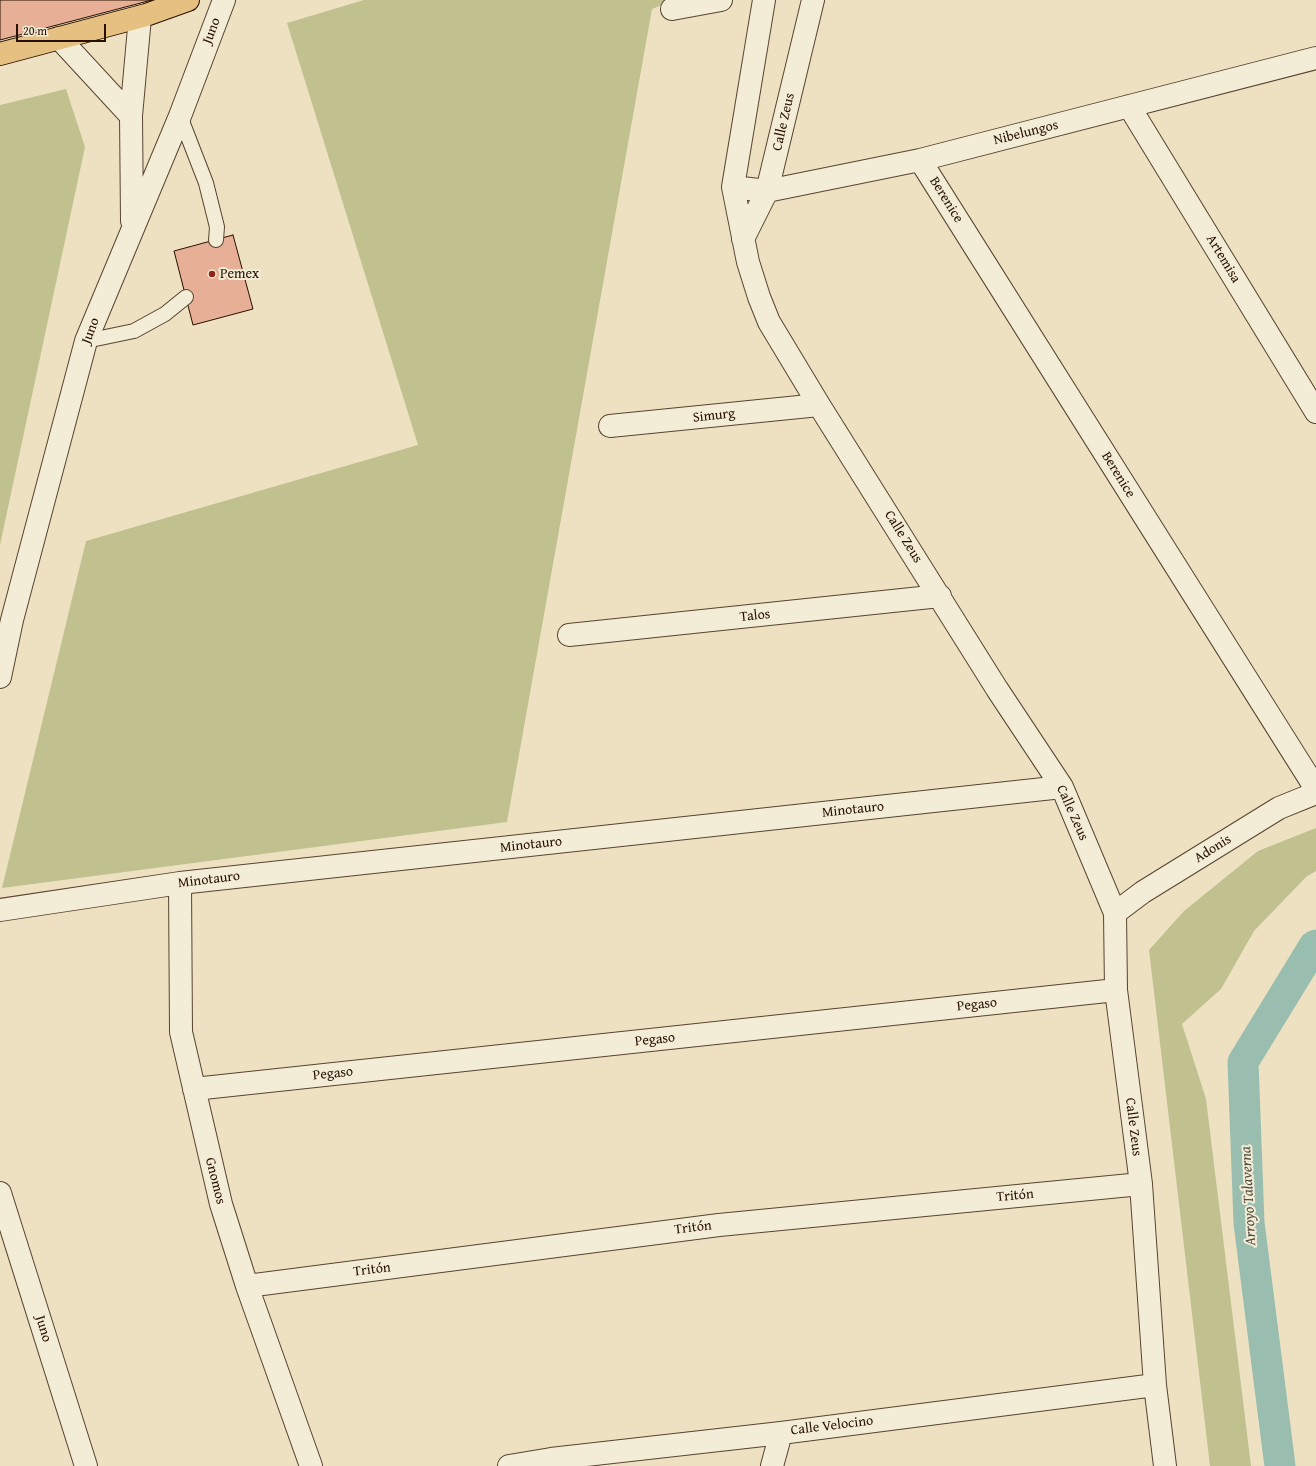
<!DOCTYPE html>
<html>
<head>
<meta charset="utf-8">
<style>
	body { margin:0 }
	#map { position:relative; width:1316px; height:1466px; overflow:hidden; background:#ede1c2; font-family:"Gentium Book Plus",serif }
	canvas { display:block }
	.scale { position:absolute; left:16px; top:24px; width:90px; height:18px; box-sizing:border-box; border:2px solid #271000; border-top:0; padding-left:5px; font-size:12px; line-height:14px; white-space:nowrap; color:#271000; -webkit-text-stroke:3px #f3ecd7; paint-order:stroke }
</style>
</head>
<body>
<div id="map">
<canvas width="1316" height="1466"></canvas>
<div class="scale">20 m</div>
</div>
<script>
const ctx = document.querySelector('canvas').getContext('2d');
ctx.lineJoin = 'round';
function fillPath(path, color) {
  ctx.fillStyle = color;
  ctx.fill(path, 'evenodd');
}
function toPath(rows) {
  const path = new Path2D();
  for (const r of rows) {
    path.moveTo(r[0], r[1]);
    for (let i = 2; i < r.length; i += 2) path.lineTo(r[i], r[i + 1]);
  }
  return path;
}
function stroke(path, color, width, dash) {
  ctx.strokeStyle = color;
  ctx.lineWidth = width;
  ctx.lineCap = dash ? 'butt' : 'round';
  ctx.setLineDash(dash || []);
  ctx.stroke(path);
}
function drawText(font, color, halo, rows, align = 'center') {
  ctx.font = font + ' "Gentium Book Plus",serif';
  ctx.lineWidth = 4;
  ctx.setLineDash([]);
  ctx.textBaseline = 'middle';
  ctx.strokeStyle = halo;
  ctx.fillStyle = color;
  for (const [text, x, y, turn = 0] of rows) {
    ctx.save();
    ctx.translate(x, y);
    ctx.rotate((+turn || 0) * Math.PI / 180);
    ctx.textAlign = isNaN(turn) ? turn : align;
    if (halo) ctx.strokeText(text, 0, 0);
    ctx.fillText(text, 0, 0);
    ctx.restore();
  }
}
const green = toPath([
	[364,0,675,0,652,9,507,822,2,888,86,541,418,445,287,23],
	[66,89,85,147,0,545,0,105],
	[1316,828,1316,871,1307,876,1254,931,1221,989,1182,1024,1206,1099,1251,1466,1210,1466,1149,950,1184,911,1258,851]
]);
const canal = toPath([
	[1280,1466,1249,1223,1243,1062,1314,946,1316,945]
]);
const building = toPath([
	[0,0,152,0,0,40,0,0],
	[233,235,253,309,193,325,174,251,233,235]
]);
const lane = toPath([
	[180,116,206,183,217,227,216,240],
	[86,341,134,331,165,314,186,297]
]);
const street = toPath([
	[764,0,733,187,748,262,759,297,769,322,819,405,997,689,1062,787,1115,913,1116,990,1141,1184,1155,1385,1165,1466],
	[672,9,721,0],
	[59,38,131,116],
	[1129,106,1316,412],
	[920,160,1316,789],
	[733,187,767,191,920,160,1316,58],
	[132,221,131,116,140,17],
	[743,239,767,191,813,0],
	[610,426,819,405],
	[569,635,940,596],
	[0,677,12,620,86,341,180,116,224,0],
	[180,883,181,1032,221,1204,247,1286,311,1466],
	[0,910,180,883,1062,787],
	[1115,913,1143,892,1279,808,1316,793],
	[194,1089,1116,990],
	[0,1193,86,1466],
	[247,1286,719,1225,1141,1184],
	[509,1466,551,1459,781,1433,1155,1385],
	[772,1466,781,1433]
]);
const primary = toPath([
	[0,54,146,15,188,0]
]);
const markers = [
	[212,274,4,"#8f2418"]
];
const streetNames = [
	["Juno",212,31,-69],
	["Calle Zeus",784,122,-77],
	["Nibelungos",1026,133,-14],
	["Berenice",946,200,58],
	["Artemisa",1223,259,59],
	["Juno",91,331,-69],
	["Simurg",714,416,-6],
	["Berenice",1118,475,58],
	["Calle Zeus",903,537,58],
	["Talos",755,616,-6],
	["Minotauro",853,810,-6],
	["Calle Zeus",1072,813,66],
	["Minotauro",531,845,-6],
	["Adonis",1213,849,-32],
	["Minotauro",209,880,-7],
	["Pegaso",977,1005,-6],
	["Pegaso",655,1040,-6],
	["Pegaso",333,1074,-6],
	["Calle Zeus",1133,1127,83],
	["Gnomos",215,1181,76],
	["Tritón",1015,1196,-5],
	["Tritón",693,1228,-7],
	["Tritón",372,1270,-7],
	["Juno",43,1329,73],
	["Calle Velocino",832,1426,-7]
];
const poiNames = [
	["Pemex",220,274]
];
const waterNames = [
	["Arroyo Talaverna",1249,1196,-93]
];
fillPath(green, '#c0c18e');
stroke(canal, '#99beb0', 31);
fillPath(building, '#e7af95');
stroke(building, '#271000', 1);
stroke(lane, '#584430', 16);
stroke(street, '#584430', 24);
stroke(primary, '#271000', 24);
stroke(lane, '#f3ecd7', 14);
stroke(street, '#f3ecd7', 22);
stroke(primary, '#e6c081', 22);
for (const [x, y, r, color] of markers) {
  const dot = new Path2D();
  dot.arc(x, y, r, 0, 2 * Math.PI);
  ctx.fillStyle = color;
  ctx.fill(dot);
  stroke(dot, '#f3ecd7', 1.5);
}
drawText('14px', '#271000', '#f3ecd7', streetNames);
drawText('14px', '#271000', '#f3ecd7', poiNames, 'left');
drawText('italic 15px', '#4f4d3e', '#f3ecd7', waterNames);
</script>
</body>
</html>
